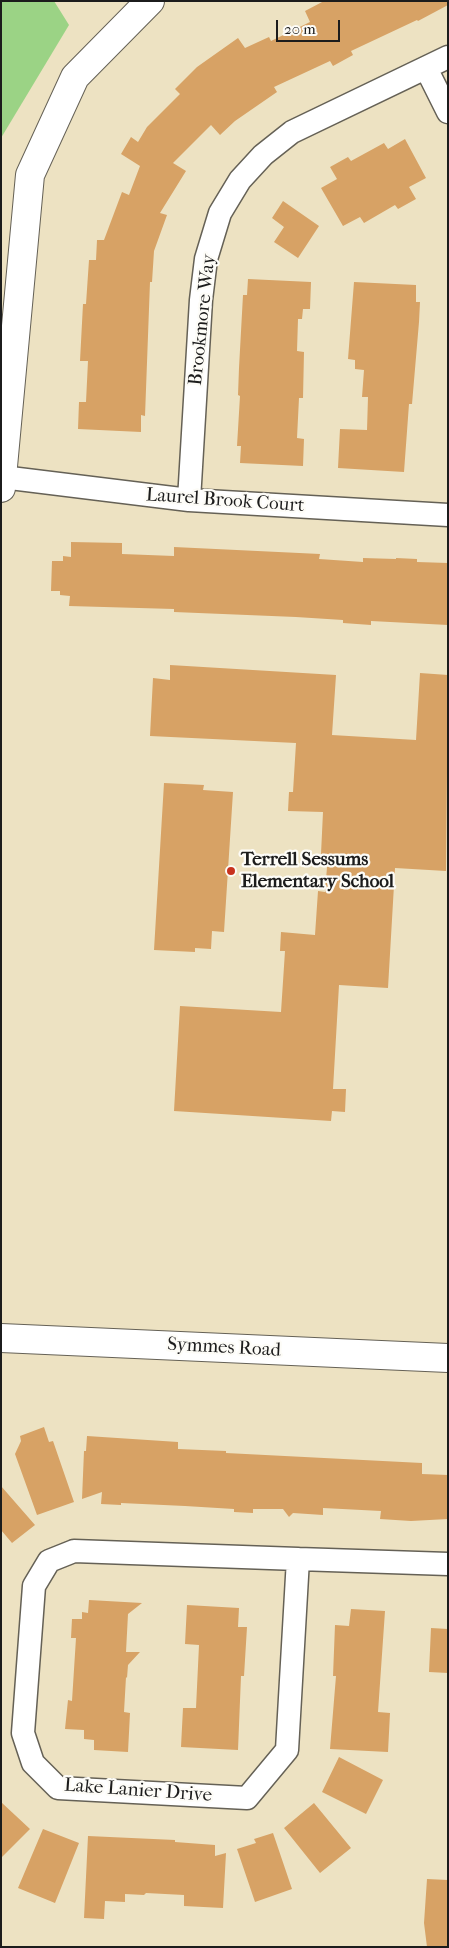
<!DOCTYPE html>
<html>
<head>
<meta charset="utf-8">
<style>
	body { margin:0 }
	#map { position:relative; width:449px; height:1948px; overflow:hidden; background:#ede2c2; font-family:"IM FELL French Canon",serif }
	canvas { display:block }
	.frame { position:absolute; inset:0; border:2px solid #1c1c1c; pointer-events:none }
	.scale { position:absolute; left:276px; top:20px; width:64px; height:22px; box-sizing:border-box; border:2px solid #1c1c1c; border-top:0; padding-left:6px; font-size:15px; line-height:18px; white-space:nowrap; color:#1c1c1c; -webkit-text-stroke:4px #fdfcf7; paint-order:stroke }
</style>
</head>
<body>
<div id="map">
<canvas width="449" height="1948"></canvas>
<div class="frame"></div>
<div class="scale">20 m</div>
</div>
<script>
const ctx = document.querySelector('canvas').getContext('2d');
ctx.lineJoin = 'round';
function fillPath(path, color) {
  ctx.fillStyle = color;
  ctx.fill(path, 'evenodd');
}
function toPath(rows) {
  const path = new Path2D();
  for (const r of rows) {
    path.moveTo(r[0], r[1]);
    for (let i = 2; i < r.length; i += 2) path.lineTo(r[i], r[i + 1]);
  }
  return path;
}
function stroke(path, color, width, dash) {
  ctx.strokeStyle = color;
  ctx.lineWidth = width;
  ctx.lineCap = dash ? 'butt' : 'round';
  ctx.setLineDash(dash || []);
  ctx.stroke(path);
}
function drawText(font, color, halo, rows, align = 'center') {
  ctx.font = font + ' "IM FELL French Canon",serif';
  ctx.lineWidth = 4.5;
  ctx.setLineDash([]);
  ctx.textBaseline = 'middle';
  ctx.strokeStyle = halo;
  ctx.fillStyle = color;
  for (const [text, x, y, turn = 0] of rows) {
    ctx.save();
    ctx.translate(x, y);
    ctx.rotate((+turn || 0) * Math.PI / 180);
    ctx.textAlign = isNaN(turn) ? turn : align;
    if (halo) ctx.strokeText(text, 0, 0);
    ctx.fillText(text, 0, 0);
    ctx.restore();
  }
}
const green = toPath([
	[1,1,54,1,69,25,1,138]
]);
const building = toPath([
	[324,1,448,1,448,5,418,21,417,20,351,51,353,55,333,66,330,61,274,87,277,92,235,121,220,135,211,125,173,163,186,171,160,213,167,215,154,251,152,282,150,282,145,416,141,415,141,432,78,429,79,402,86,402,88,361,80,361,83,304,86,304,89,260,96,260,97,240,104,240,122,192,129,195,140,166,121,154,131,137,138,142,147,127,180,94,175,89,197,67,238,38,245,48,269,37,271,41,310,22,305,11],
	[405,139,426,178,409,187,416,199,398,209,395,205,364,223,360,217,343,226,321,188,337,179,330,167,348,157,351,161,384,143,388,149],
	[283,201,319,226,298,258,274,242,284,227,272,218],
	[248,279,311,282,310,309,303,309,302,319,298,319,297,351,304,352,303,398,299,398,297,438,304,439,303,466,240,463,241,446,237,446,240,396,238,395,239,368,243,295,247,295],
	[354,282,416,285,416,302,420,302,419,322,412,404,409,404,404,472,338,468,340,429,367,430,368,397,362,397,364,370,355,369,355,360,348,359],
	[71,542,122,543,122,554,174,556,174,547,320,554,319,559,363,562,363,558,396,559,396,558,417,559,417,562,448,563,448,625,371,621,371,625,343,623,343,620,296,617,174,612,174,609,69,606,70,596,60,595,60,591,51,591,52,561,63,561,63,556,71,557],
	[170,665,336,675,332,735,416,740,420,673,448,675,446,871,395,868,388,988,339,985,333,1089,346,1089,345,1112,332,1111,331,1121,174,1111,180,1006,281,1012,285,951,280,951,281,932,315,935,318,891,325,892,328,855,321,854,323,812,288,811,289,792,293,792,296,743,150,736,153,678,170,680],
	[164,783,204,785,203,790,233,792,224,932,212,931,211,949,195,948,195,952,154,950],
	[44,1427,49,1442,53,1441,74,1502,37,1515,15,1454,21,1441,20,1436],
	[87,1436,178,1442,178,1449,226,1451,226,1453,422,1463,422,1474,448,1475,448,1519,411,1521,380,1519,381,1511,323,1508,323,1515,293,1513,289,1517,283,1509,253,1509,253,1513,234,1512,234,1509,185,1506,121,1503,121,1505,101,1504,102,1492,82,1499,84,1451,86,1451],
	[1,1486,35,1525,12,1543,1,1530],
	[89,1600,142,1603,128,1614,126,1652,140,1652,128,1665,127,1678,126,1677,124,1712,130,1713,128,1752,94,1750,94,1740,84,1739,84,1730,65,1729,68,1700,72,1701,76,1638,71,1638,72,1619,82,1619,82,1612,88,1613],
	[187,1605,239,1608,238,1627,247,1627,244,1676,241,1676,238,1750,181,1747,183,1708,196,1708,199,1645,185,1644],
	[351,1609,385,1611,378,1712,390,1713,388,1752,330,1749,336,1676,333,1676,335,1625,349,1626],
	[431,1628,448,1629,448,1673,429,1672],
	[339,1757,383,1780,366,1814,322,1792],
	[1,1802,30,1829,1,1858],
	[314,1803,351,1848,320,1873,284,1828],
	[43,1829,79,1843,55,1903,18,1888],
	[273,1833,292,1889,255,1902,237,1849,256,1843,254,1839],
	[88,1836,175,1840,175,1842,215,1845,215,1856,226,1853,223,1908,184,1906,184,1895,146,1893,144,1895,125,1894,125,1902,105,1901,104,1919,84,1918],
	[427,1879,448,1880,448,1947,427,1947,424,1923]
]);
const street = toPath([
	[426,68,448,112],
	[2,477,189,500,448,515],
	[189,500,201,300,206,259,220,213,240,180,263,155,292,132,448,57],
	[74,1551,298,1559,287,1750,247,1798,58,1788,33,1763,23,1733,34,1586,49,1561,74,1551],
	[298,1559,448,1564]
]);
const secondary = toPath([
	[1,488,30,175,75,77,150,1],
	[1,1338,448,1358]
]);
const markers = [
	[231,871,5,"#c8321e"]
];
const streetNames = [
	["Brookmore Way",203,320,-84],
	["Laurel Brook Court",225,501,4],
	["Symmes Road",224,1348,3],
	["Lake Lanier Drive",138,1791,4]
];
const poiNames = [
	["Terrell Sessums",241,860],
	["Elementary School",241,882]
];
fillPath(green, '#9bd385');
fillPath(building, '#d7a265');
stroke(street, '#656156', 25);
stroke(secondary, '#656156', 30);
stroke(street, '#fff', 22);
stroke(secondary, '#fff', 28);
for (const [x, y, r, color] of markers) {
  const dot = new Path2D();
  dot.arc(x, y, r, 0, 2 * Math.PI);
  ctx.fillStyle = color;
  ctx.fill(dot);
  stroke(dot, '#fdfcf7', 2);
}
drawText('19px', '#1c1c1c', '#fdfcf7', streetNames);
drawText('bold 19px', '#1c1c1c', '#fdfcf7', poiNames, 'left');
</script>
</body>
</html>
